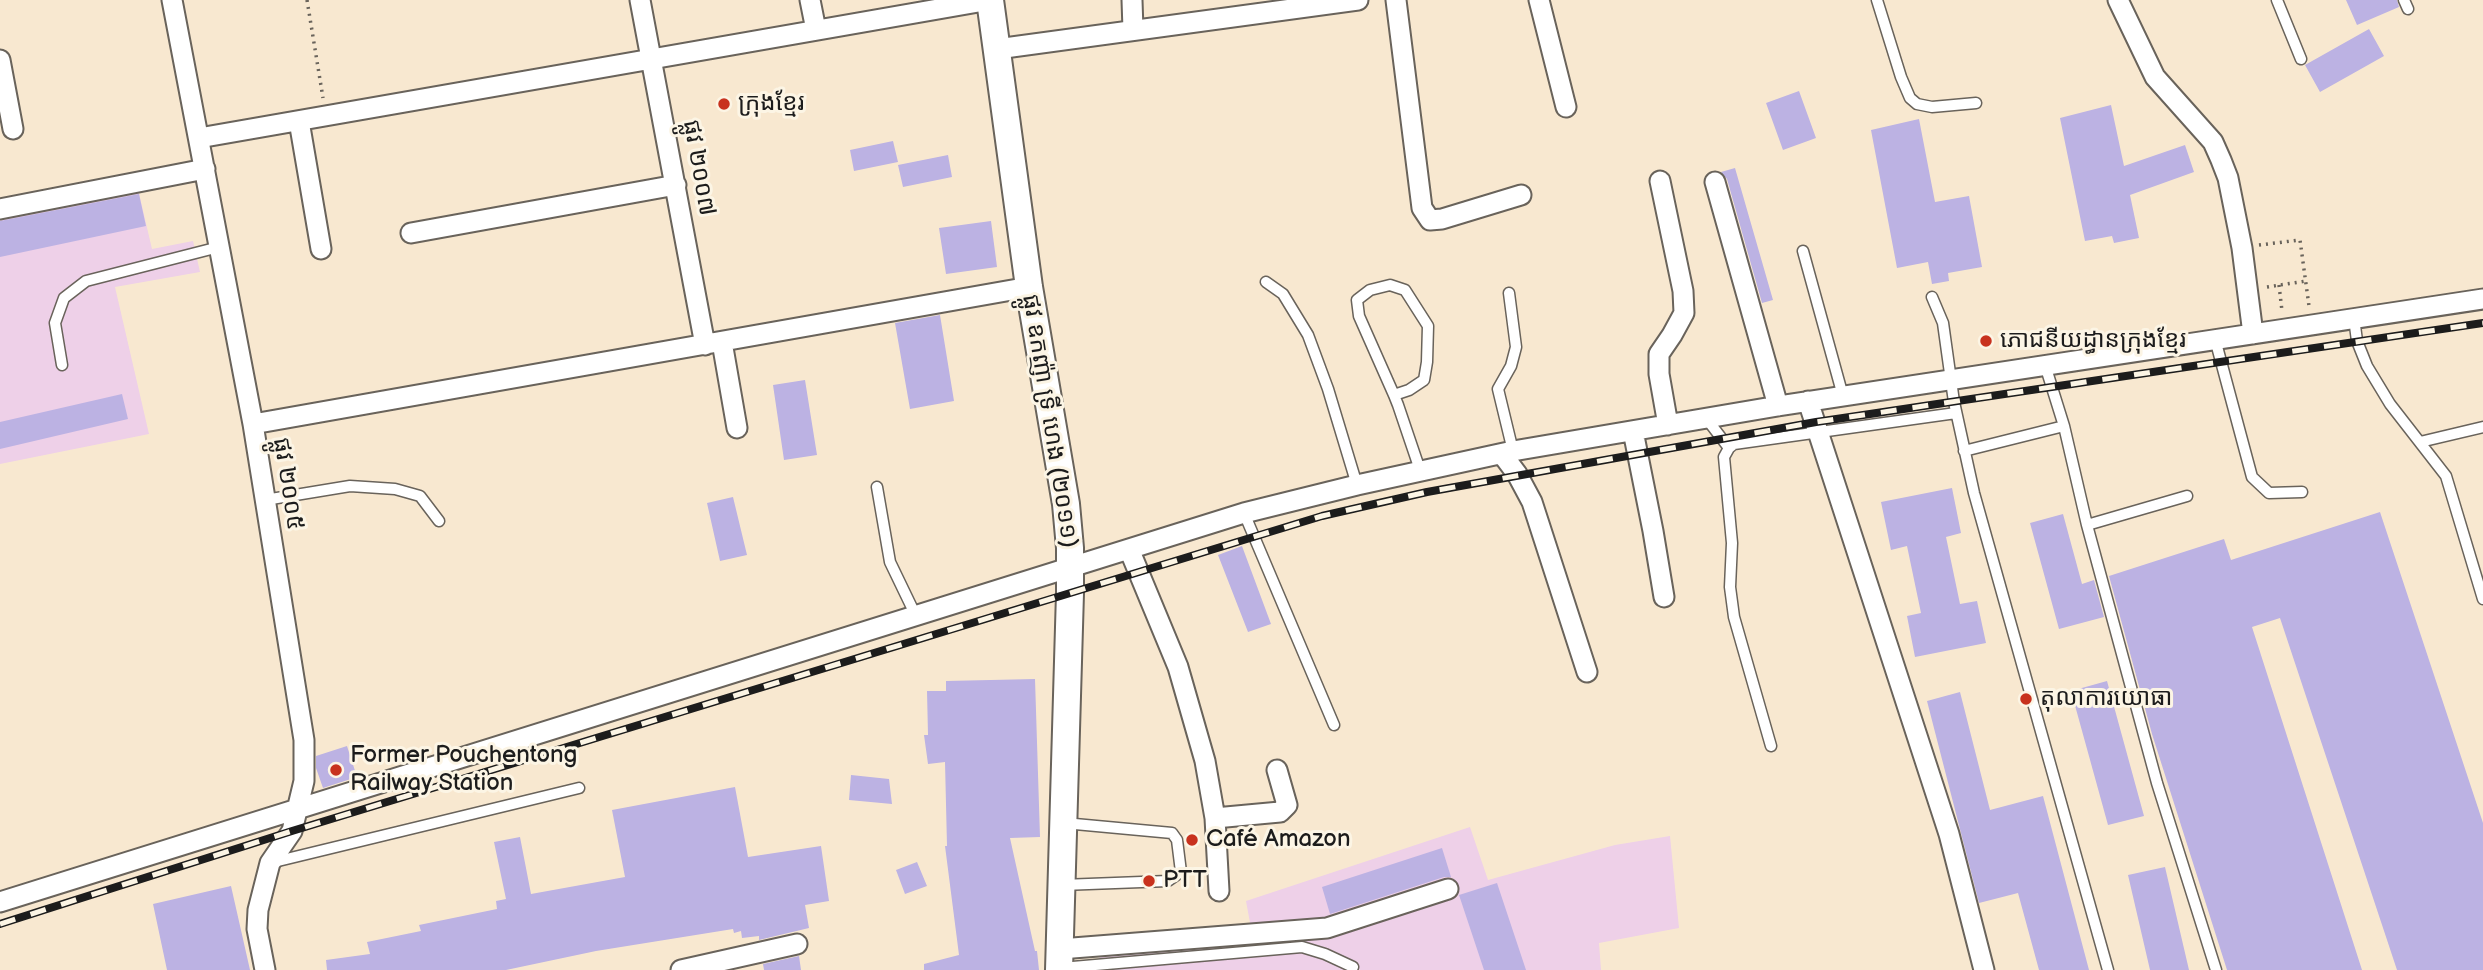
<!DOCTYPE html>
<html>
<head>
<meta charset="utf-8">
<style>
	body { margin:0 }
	canvas { display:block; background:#f8e8d0 }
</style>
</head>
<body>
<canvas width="2483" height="970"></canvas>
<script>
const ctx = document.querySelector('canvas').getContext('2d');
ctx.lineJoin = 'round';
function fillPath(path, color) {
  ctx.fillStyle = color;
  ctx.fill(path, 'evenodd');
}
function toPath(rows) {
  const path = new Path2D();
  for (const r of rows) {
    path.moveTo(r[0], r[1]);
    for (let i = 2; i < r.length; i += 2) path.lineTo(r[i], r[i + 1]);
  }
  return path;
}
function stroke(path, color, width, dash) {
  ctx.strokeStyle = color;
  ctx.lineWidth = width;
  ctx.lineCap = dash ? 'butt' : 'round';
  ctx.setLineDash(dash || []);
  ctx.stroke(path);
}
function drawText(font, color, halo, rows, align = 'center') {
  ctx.font = font + ' "Balsamiq Sans","Noto Sans Khmer",sans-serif';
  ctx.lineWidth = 6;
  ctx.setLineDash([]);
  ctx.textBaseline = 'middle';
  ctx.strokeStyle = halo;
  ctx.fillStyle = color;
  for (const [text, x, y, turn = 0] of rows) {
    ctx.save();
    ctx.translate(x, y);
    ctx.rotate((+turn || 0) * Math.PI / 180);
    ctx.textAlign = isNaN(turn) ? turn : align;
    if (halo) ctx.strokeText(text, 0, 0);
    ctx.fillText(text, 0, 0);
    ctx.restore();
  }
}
const built = toPath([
	[137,185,152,249,193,241,200,272,115,287,149,434,0,464,0,213],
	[1470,827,1488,880,1615,845,1670,836,1679,928,1599,943,1601,970,1100,970,1099,952,1253,939,1246,901]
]);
const building = toPath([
	[2346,0,2397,0,2399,7,2357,25],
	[2369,29,2384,56,2320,92,2305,65],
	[1799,91,1816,138,1783,150,1766,103],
	[2111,105,2124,166,2185,145,2194,172,2130,195,2139,238,2114,243,2112,236,2085,241,2060,118],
	[1919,119,1935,202,1969,196,1982,267,1948,273,1949,281,1932,284,1928,262,1897,268,1871,130],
	[893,141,898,162,854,171,850,150],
	[948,155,952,177,903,187,898,165],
	[1735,168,1773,300,1762,303,1727,179,1721,172],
	[139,194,146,226,0,257,0,221],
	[991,221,997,267,946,274,939,228],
	[940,315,954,401,910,409,895,323],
	[805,380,817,455,784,460,773,385],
	[122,394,128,419,0,449,0,422],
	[1952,488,1961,533,1946,537,1960,604,1977,601,1986,643,1915,657,1907,616,1921,613,1907,546,1891,550,1881,502],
	[733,497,747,555,720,561,707,503],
	[2380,512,2483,823,2483,970,2397,970,2280,618,2252,627,2362,970,2227,970,2152,734,2109,576,2224,539,2231,560],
	[2063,514,2082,584,2094,580,2104,617,2059,629,2030,523],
	[1242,546,1271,624,1248,632,1218,555],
	[1035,679,1040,837,1010,838,1035,951,1037,951,1039,970,924,970,924,964,959,955,945,846,947,846,945,762,928,764,924,735,928,735,927,691,946,691,946,681],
	[2107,681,2144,816,2108,825,2071,691],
	[1960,692,1990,810,2043,796,2089,970,2039,970,2018,893,1979,903,1927,701],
	[347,746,357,777,323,788,316,768,316,756],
	[851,775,889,779,892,804,849,800],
	[735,787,748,857,821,846,829,901,805,905,809,928,759,940,759,936,742,938,741,931,734,933,733,929,596,951,506,970,327,970,326,960,370,954,367,942,421,931,419,925,497,909,496,901,506,899,494,842,520,837,531,894,625,877,612,810],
	[1442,848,1451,877,1444,877,1330,914,1322,887],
	[917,862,927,886,905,894,896,870],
	[2165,867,2189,970,2150,970,2128,875],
	[1497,883,1526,970,1484,970,1459,895],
	[231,886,250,970,167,970,153,904],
	[799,956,801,970,764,970,763,964]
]);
const path = toPath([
	[307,0,323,98],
	[2259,245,2300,240,2309,306],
	[2279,285,2282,311],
	[2267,287,2306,281]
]);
const lane = toPath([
	[1877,0,1901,77,1910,98,1917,104,1932,107,1976,103],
	[2277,0,2301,59],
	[2404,0,2408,9],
	[1803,251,1843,396],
	[1266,282,1283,294,1308,335,1328,389,1357,485],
	[1509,293,1516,347,1511,366,1498,389,1513,451],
	[1932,297,1943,323,1954,402,1974,493,2108,970],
	[2354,318,2357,341,2367,366,2390,404,2446,476,2483,599],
	[2215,339,2252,477,2269,493,2302,492],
	[62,365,55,323,64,298,86,281,219,247],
	[2045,365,2064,426,2087,525,2187,496],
	[1394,395,1409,390,1424,380,1427,362,1428,326,1405,290,1390,285,1370,290,1357,300,1359,316,1394,395,1398,405,1420,470],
	[1706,418,1729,448],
	[2420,442,2483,427],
	[1964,451,2064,426],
	[877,487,890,562,916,616],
	[265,500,350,486,395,489,420,496,439,521],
	[1244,513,1334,725],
	[2087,525,2157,783,2216,970],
	[1771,746,1734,617,1730,587,1732,543,1724,457,1729,448,1734,444,1956,413],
	[274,862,579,788],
	[1062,885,1168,881,1181,872,1177,840,1172,833,1064,823],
	[1061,968,1302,947,1325,954,1353,967]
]);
const street = toPath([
	[172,0,253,424,304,740,304,781,292,831,270,863,258,910,257,929,265,970],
	[640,0,705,345],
	[810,0,816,30],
	[1132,0,1133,30],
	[1396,0,1422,208,1430,220,1442,219,1521,195],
	[1539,0,1566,107],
	[2118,0,2155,77,2213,142,2221,160,2228,178,2242,248,2253,334],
	[997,49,1358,0],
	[0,60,13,129],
	[299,121,321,249],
	[199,138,990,0],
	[1660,181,1683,291,1684,313,1672,335,1659,354,1659,374,1668,425],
	[1715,182,1778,406],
	[0,209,205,169],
	[411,233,676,185],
	[722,342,737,428],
	[1808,401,1949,834,1984,970],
	[253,424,1029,287],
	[1633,431,1653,531,1664,597],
	[1502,454,1517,474,1532,502,1587,672],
	[1129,549,1178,667,1205,761,1215,818,1219,891],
	[1215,818,1280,812,1287,805,1277,770],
	[0,902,1244,513,1357,485,1513,451,1778,406,2483,299],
	[1060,949,1327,928,1448,889],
	[681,970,797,944]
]);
const secondary = toPath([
	[990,0,1029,287,1066,504,1070,548,1070,593,1059,970]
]);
const rail = toPath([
	[0,924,292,831,1322,516,1427,492,1816,422,2483,323]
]);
const markers = [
	[724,104,7,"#c8321e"],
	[1986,341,7,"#c8321e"],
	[2026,699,7,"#c8321e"],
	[336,770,7,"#c8321e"],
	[1192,840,7,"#c8321e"],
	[1149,881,7,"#c8321e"]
];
const poiNames = [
	["ក្រុងខ្មែរ",738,104],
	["ភោជនីយដ្ធានក្រុងខ្មែរ",2000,341],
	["តុលាការយោធា",2040,699],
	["Former Pouchentong",350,756],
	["Railway Station",350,784],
	["Café Amazon",1206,840],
	["PTT",1163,881]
];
const streetNames = [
	["ផ្លូវ ២០០៧",698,168,80],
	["ផ្លូវ ឧកញ៉ា ទ្រី ហេង (២០១១)",1049,421,81],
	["ផ្លូវ ២០០៥",287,484,81]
];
fillPath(built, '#eed0e8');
fillPath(building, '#bcb2e3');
stroke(lane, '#69635b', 13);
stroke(street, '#69635b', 23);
stroke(secondary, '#69635b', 30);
stroke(path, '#69635b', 3.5, [2, 5]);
stroke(lane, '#fff', 10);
stroke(street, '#fff', 19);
stroke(secondary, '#fff', 26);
stroke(rail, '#1c1c1c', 8);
stroke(rail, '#fcf5e5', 5, [16]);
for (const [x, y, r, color] of markers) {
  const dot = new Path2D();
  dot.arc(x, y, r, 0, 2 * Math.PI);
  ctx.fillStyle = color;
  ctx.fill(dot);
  stroke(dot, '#fcf5e5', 2.5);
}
drawText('24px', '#1c1c1c', '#fcf5e5', poiNames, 'left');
drawText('24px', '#1c1c1c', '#fcf5e5', streetNames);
</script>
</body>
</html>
